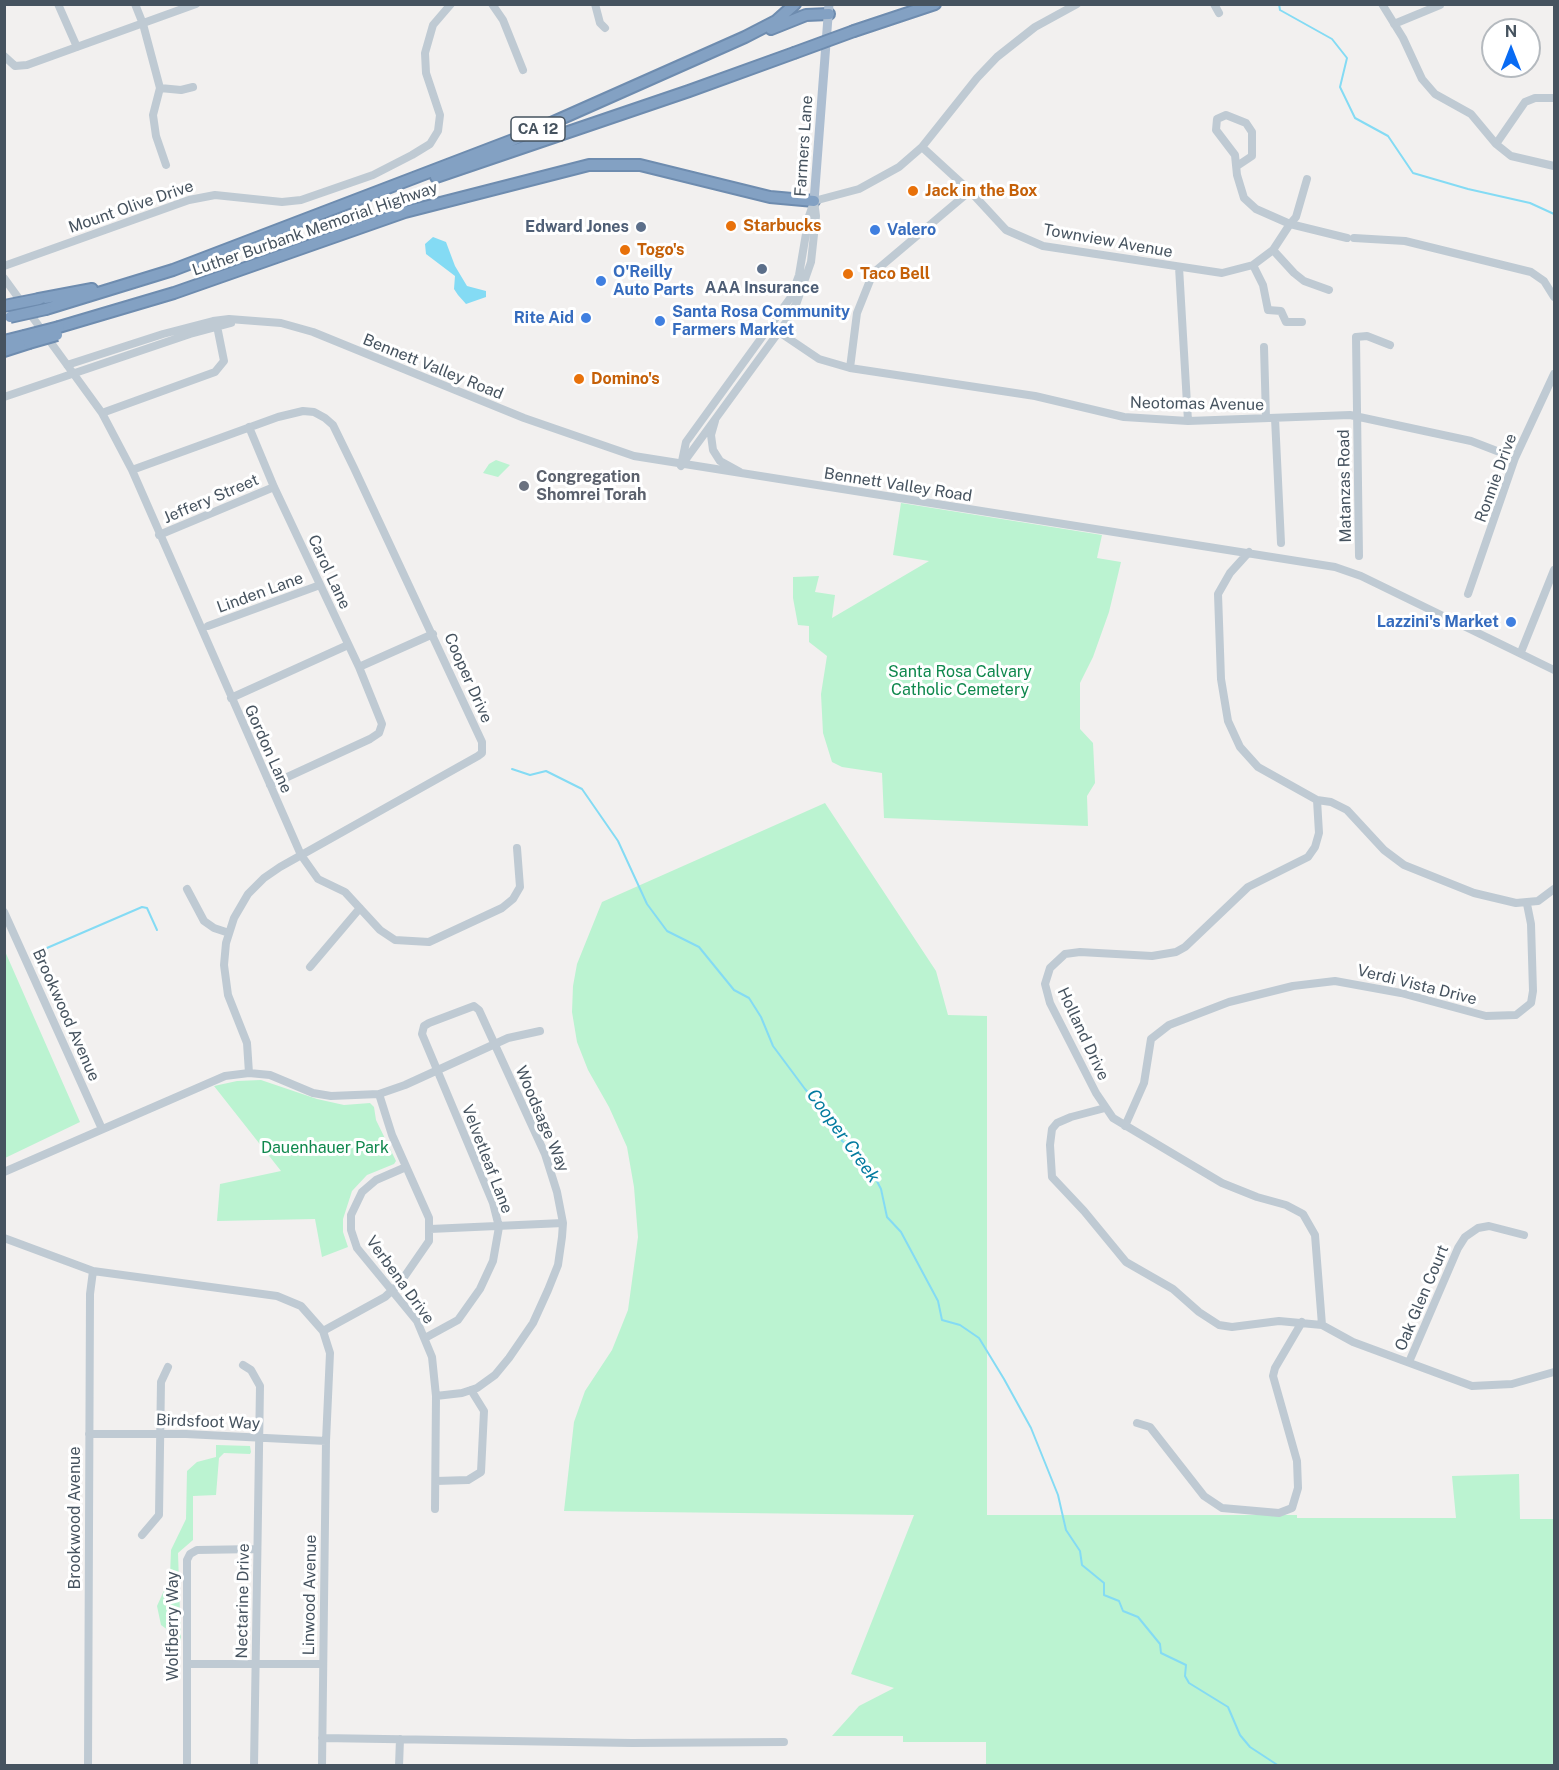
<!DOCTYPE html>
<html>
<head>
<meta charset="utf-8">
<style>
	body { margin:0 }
	#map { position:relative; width:1559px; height:1770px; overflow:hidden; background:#f2f0ef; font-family:"Public Sans",sans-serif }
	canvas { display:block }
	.frame { position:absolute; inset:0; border:6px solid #46535f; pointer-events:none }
	.north { position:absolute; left:1481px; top:18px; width:60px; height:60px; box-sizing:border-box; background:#fff; border:2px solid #b5babf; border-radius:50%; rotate:0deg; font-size:16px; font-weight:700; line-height:24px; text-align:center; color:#46535f }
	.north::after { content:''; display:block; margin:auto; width:21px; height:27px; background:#096bf3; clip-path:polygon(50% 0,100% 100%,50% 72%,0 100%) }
</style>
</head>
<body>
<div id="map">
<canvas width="1559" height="1770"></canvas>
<div class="frame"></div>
<div class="north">N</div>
</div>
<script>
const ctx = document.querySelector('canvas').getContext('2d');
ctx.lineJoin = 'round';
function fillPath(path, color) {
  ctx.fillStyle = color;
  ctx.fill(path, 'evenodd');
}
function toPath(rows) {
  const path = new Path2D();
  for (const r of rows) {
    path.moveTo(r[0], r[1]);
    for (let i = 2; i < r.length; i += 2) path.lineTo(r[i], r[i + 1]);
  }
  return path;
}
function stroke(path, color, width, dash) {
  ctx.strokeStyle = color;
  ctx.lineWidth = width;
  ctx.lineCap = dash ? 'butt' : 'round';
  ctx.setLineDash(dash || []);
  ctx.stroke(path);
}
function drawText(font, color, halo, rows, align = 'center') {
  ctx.font = font + ' "Public Sans",sans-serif';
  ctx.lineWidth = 6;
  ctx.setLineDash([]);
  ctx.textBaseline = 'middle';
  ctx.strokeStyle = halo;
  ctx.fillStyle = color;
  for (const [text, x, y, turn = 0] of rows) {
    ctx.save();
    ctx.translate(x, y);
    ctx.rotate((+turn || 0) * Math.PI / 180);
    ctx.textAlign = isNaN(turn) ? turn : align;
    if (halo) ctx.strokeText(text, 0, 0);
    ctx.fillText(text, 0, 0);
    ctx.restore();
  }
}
const green = toPath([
	[496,460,510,465,498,477,483,473,489,464],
	[901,503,1102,535,1097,558,1121,562,1109,612,1093,657,1080,683,1080,729,1093,743,1095,783,1087,796,1088,826,884,818,882,773,842,767,832,762,823,733,821,694,827,656,809,642,809,626,798,625,793,598,793,577,819,576,815,592,835,595,832,618,929,561,893,555],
	[825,803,936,971,948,1015,987,1016,987,1515,1297,1515,1297,1518,1456,1518,1452,1476,1519,1474,1520,1519,1554,1519,1554,1765,986,1766,986,1742,903,1742,903,1736,832,1736,859,1706,894,1688,851,1674,914,1515,564,1511,574,1422,585,1391,612,1350,628,1310,638,1237,634,1187,627,1147,609,1107,588,1070,577,1042,572,1012,573,986,577,964,602,902],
	[4,949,80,1122,5,1158,4,1158],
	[261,1080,317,1099,344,1105,370,1103,374,1107,376,1120,396,1161,394,1164,367,1175,352,1191,343,1219,343,1232,348,1247,322,1257,315,1219,217,1221,220,1184,281,1171,214,1086,237,1081],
	[216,1445,250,1446,251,1452,250,1454,224,1453,219,1458,216,1495,193,1496,193,1540,178,1553,181,1642,176,1642,172,1633,161,1625,157,1606,170,1577,171,1550,186,1519,187,1471,197,1462,216,1457]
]);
const water = toPath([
	[433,237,446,242,455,266,467,286,486,291,486,297,466,304,458,295,454,289,455,276,426,254,425,244]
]);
const stream = toPath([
	[1279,4,1280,10,1332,39,1347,58,1340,87,1355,118,1388,136,1413,173,1468,189,1530,203,1554,214],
	[512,769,530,775,546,771,582,789,618,841,647,904,667,931,699,947,734,990,749,998,761,1017,773,1046,805,1089,837,1125,842,1141,859,1152,869,1166,881,1189,887,1217,901,1232,938,1301,942,1320,960,1325,979,1338,1004,1379,1031,1428,1058,1495,1066,1530,1080,1551,1082,1565,1104,1583,1104,1595,1119,1601,1123,1611,1138,1617,1160,1644,1161,1653,1186,1665,1185,1676,1189,1683,1228,1707,1240,1735,1250,1747,1279,1766],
	[33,954,142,907,147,908,157,930]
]);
const minor = toPath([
	[58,4,77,47],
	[135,4,143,24,160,88,153,115,156,136,166,165],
	[492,4,503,20,523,70],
	[595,4,600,23,605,28],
	[1214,4,1219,13],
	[1382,4,1403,38,1422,79,1435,94,1471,114,1496,144,1511,156,1554,166],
	[1394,24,1440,5],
	[4,56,15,66,27,65,196,4],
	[160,88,181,90,193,87],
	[1496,144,1525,102,1535,98,1554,98],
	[922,147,970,191,1006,230,1043,246,1222,273,1253,265,1273,250,1290,224,1347,238],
	[1237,166,1252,156,1252,132,1246,123,1226,115,1217,119,1216,130,1235,155,1237,175,1244,198,1256,209,1290,224,1296,217,1307,179],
	[814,201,859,189,899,167,922,147,977,78,997,57,1035,27,1077,4],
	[1354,238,1405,241,1531,272,1544,281,1554,297],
	[1273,250,1294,273,1304,281,1329,290],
	[1253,265,1263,285,1268,310,1281,311,1286,322,1302,322],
	[4,266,189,200,215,195,282,202,301,200,373,175,412,155,430,144,438,131,440,115,426,73,425,53,433,25,451,4],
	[1179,267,1188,421],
	[4,278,102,413,132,470,301,855,318,879,345,892,380,930,395,940,429,942,502,908,513,899,520,887,517,848],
	[779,332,819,359,850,368,1035,396,1124,417,1188,421,1350,415,1471,441,1515,458],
	[1264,347,1266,418],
	[67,365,163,334,213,321,229,319,281,323,313,332,524,418,634,456,1335,567,1361,576,1554,670],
	[850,368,857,313,873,273,970,191],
	[4,397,190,334,231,323],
	[102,413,215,372,224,361,217,326],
	[1275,418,1281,543],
	[715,421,711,435,713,450,720,461,740,472],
	[249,427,274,487,359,667,382,724,379,733,370,739,270,785],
	[682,461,686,442,791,297,799,275,809,216,814,202],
	[681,466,786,322,797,302,811,262,816,216,814,201],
	[132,470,278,417,303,411,314,412,325,418,333,425,354,468,482,742,482,753,478,756,280,867,264,878,248,894,234,918,226,943,224,965,228,995,247,1043,249,1073],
	[159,535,274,487],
	[1249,552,1230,573,1218,594,1221,679,1228,721,1240,747,1258,767,1317,800,1331,802,1347,810,1384,850,1404,865,1474,893,1516,903,1538,901,1554,889],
	[1359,556,1356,337,1367,336,1390,345],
	[1468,594,1515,458,1554,374],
	[208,626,320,585],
	[1521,652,1554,570],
	[359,667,433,634],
	[231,698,348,645],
	[1317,800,1319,833,1315,847,1308,857,1248,887,1185,947,1176,952,1152,956,1080,952,1065,954,1050,968,1045,984,1050,1003,1096,1093,1113,1118,1222,1183,1257,1197,1286,1205,1303,1214,1315,1235,1322,1325,1353,1342,1472,1386,1512,1384,1554,1372],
	[187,889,204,921,214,928,229,933],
	[4,912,102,1129],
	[310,967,360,908],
	[1105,1108,1071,1117,1057,1123,1052,1129,1050,1145,1052,1177,1084,1211,1126,1262,1173,1289,1199,1312,1219,1325,1232,1327,1279,1321,1322,1325],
	[1125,1126,1144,1083,1151,1039,1169,1025,1229,1002,1293,986,1335,981,1401,993,1486,1016,1516,1015,1531,1003,1533,991,1531,924,1527,904],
	[406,1167,376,1180,362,1192,351,1215,351,1230,357,1248,417,1321,432,1357,436,1396,435,1509],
	[4,1172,225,1076,249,1073,270,1075,313,1093,331,1096,379,1094,405,1085,508,1038,540,1031],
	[430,1229,563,1223],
	[4,1238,93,1271,277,1296,301,1306,323,1331,330,1353,326,1441,322,1766],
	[323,1331,385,1297,400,1283,429,1241,429,1218,392,1135,379,1094],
	[425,1338,458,1320,480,1289,493,1261,499,1227,493,1203,422,1034,424,1026,429,1023,474,1006,479,1010,545,1154,557,1192,563,1223,562,1237,558,1265,548,1290,533,1323,509,1358,495,1375,477,1388,462,1393,436,1396],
	[1409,1362,1458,1248,1465,1237,1478,1228,1489,1226,1524,1235],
	[243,1365,251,1370,260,1386,254,1766],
	[1137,1423,1150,1427,1204,1496,1222,1508,1279,1513,1292,1508,1298,1488,1297,1461,1273,1376,1275,1368,1302,1322],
	[89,1434,186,1434,326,1441],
	[436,1481,468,1480,481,1472,484,1411,471,1390],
	[142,1535,159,1515,161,1382,168,1367],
	[187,1664,322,1664],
	[322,1738,632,1743,784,1742],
	[88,1766,90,1294,93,1271],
	[187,1766,187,1560,190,1554,197,1550,257,1549],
	[399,1766,400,1739]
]);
const major = toPath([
	[814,201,829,4]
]);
const highway = toPath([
	[771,29,806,15,829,14],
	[854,31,935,4],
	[436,177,689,91,794,53],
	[39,299,92,289],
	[46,309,173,270,513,140,745,37,776,21,795,4],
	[59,327,174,293,405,212,589,165,640,165,770,197,814,201],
	[4,341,24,336],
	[4,351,29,343]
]);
const highwayBridge = toPath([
	[794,53,854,31],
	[4,306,39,299],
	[10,317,46,309],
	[24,336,59,327],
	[29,343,57,335]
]);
const markers = [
	[913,191,6,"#e8710a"],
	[731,226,6,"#e8710a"],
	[641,227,6,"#5c6f8a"],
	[875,230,6,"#3f7fe0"],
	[625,250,6,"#e8710a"],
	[762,269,6,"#5c6f8a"],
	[848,274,6,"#e8710a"],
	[601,281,6,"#3f7fe0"],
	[586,318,6,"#3f7fe0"],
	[660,321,6,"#3f7fe0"],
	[579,379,6,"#e8710a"],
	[524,486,6,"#6b7280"],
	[1511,622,6,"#3f7fe0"]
];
const shields = [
	[538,129,54]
];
const shieldNames = [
	["CA 12",538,129]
];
const streetNames = [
	["Farmers Lane",804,146,-86],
	["Mount Olive Drive",131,207,-19],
	["Luther Burbank Memorial Highway",315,229,-19],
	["Townview Avenue",1108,241,10],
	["Bennett Valley Road",433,367,22],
	["Neotomas Avenue",1197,404,1],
	["Ronnie Drive",1496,478,-70],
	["Bennett Valley Road",898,485,9],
	["Matanzas Road",1345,486,-91],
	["Jeffery Street",211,499,-23],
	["Carol Lane",329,572,65],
	["Linden Lane",260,593,-20],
	["Cooper Drive",468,678,66],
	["Gordon Lane",268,749,66],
	["Verdi Vista Drive",1417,985,14],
	["Brookwood Avenue",66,1015,66],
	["Holland Drive",1083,1034,65],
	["Woodsage Way",542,1119,67],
	["Velvetleaf Lane",487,1159,69],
	["Verbena Drive",400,1280,54],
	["Oak Glen Court",1422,1298,-67],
	["Birdsfoot Way",208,1422,2],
	["Brookwood Avenue",75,1518,-90],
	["Linwood Avenue",310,1595,-89],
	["Nectarine Drive",243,1601,-89],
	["Wolfberry Way",173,1626,-90]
];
const foodNames = [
	["Jack in the Box",925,191],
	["Starbucks",743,226],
	["Togo's",637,250],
	["Taco Bell",860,274],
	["Domino's",591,379]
];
const serviceNames = [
	["Edward Jones",629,227],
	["AAA Insurance",762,288,"center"]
];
const shopNames = [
	["Valero",887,230],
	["O'Reilly",613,272],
	["Auto Parts",613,290],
	["Santa Rosa Community",672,312],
	["Farmers Market",672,330],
	["Rite Aid",574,318,"right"],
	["Lazzini's Market",1499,622,"right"]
];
const worshipNames = [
	["Congregation",536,477],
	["Shomrei Torah",536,495]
];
const parkNames = [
	["Santa Rosa Calvary",960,672],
	["Catholic Cemetery",960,690],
	["Dauenhauer Park",325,1148]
];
const waterNames = [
	["Cooper Creek",843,1136,54]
];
fillPath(green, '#bbf3d1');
fillPath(water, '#84dbf4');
stroke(stream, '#84dbf4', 2);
stroke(highway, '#6e8caf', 14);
stroke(minor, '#bfcad3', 8);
stroke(major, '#adbed1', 9);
stroke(highway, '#83a1c3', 10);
stroke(highwayBridge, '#6e8caf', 14, []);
stroke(highwayBridge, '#83a1c3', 10);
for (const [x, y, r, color] of markers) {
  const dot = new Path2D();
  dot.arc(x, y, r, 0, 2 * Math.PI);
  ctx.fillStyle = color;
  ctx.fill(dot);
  stroke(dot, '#fff', 2);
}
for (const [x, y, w] of shields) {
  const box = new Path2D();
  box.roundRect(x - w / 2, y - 12, w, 24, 4.5);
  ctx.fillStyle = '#fff';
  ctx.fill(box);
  stroke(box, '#46535f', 1.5);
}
drawText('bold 15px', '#46535f', null, shieldNames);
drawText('16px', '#46535f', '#fff', streetNames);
drawText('bold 16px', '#c56008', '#fff', foodNames, 'left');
drawText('bold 16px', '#4e5e75', '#fff', serviceNames, 'right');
drawText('bold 16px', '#366cbe', '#fff', shopNames, 'left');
drawText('bold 16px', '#5b616d', '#fff', worshipNames, 'left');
drawText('16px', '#0f884d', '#fff', parkNames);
drawText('italic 18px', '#037b9f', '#fff', waterNames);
</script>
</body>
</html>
